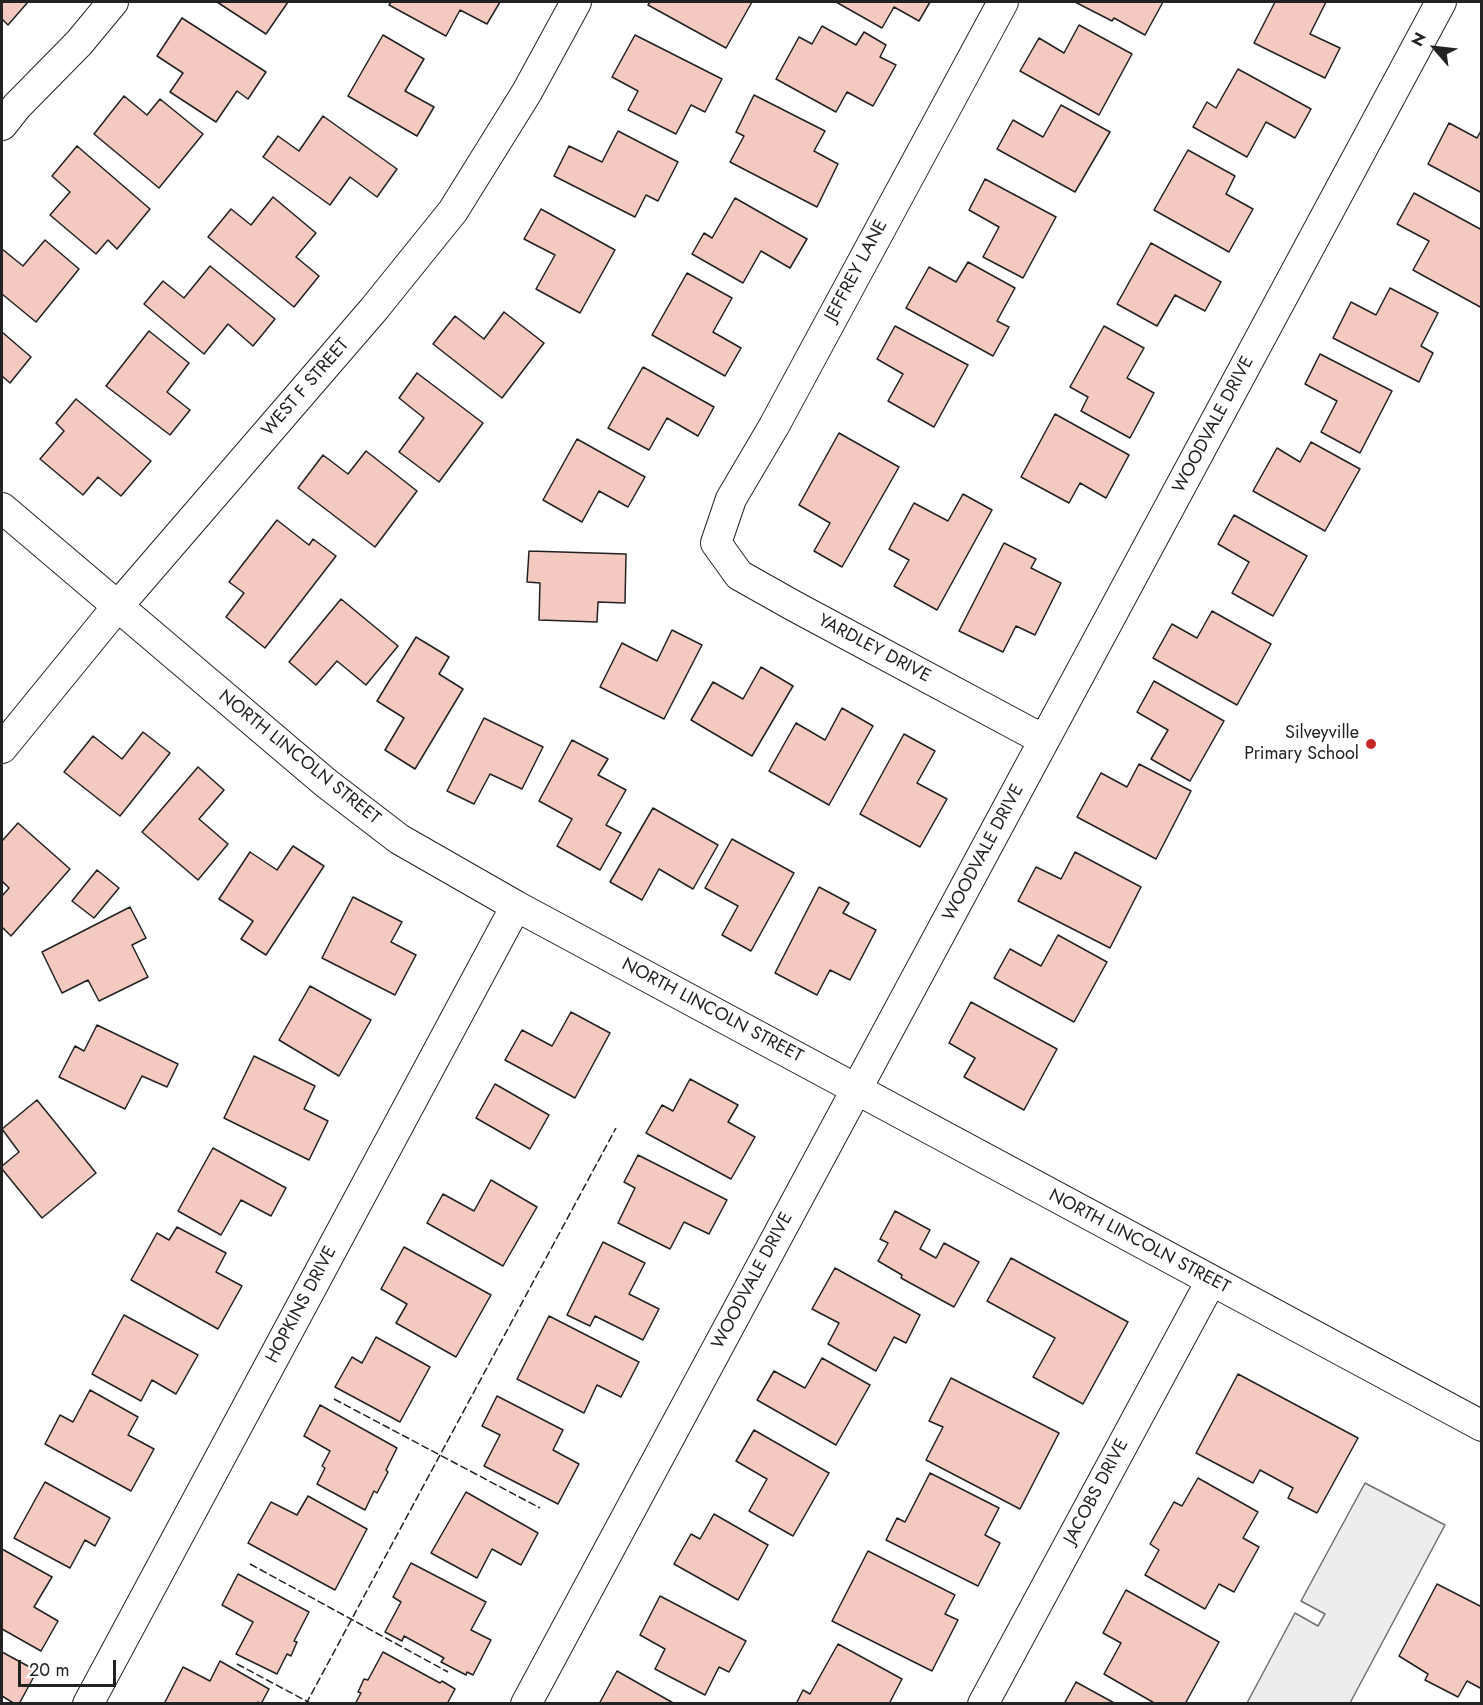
<!DOCTYPE html>
<html>
<head>
<meta charset="utf-8">
<style>
	body { margin:0 }
	#map { position:relative; width:1483px; height:1705px; overflow:hidden; background:#fff; font-family:Jost,sans-serif }
	canvas { display:block }
	.frame { position:absolute; inset:0; border:3px solid #222; pointer-events:none }
	.north { position:absolute; left:1405px; top:18px; width:60px; height:60px; -webkit-text-stroke:4px #fff; paint-order:stroke; rotate:298deg; font-size:16px; font-weight:700; line-height:24px; text-align:center; color:#222 }
	.north::after { content:''; display:block; margin:auto; width:21px; height:27px; background:#222; clip-path:polygon(50% 0,100% 100%,50% 72%,0 100%) }
	.scale { position:absolute; left:18px; top:1660px; width:98px; height:27px; box-sizing:border-box; border:3px solid #222; border-top:0; padding-left:8px; font-size:18px; line-height:21px; white-space:nowrap; color:#222; -webkit-text-stroke:4px #fff; paint-order:stroke }
</style>
</head>
<body>
<div id="map">
<canvas width="1483" height="1705"></canvas>
<div class="frame"></div>
<div class="north">N</div>
<div class="scale">20 m</div>
</div>
<script>
const ctx = document.querySelector('canvas').getContext('2d');
ctx.lineJoin = 'round';
function fillPath(path, color) {
  ctx.fillStyle = color;
  ctx.fill(path, 'evenodd');
}
function toPath(rows) {
  const path = new Path2D();
  for (const r of rows) {
    path.moveTo(r[0], r[1]);
    for (let i = 2; i < r.length; i += 2) path.lineTo(r[i], r[i + 1]);
  }
  return path;
}
function stroke(path, color, width, dash) {
  ctx.strokeStyle = color;
  ctx.lineWidth = width;
  ctx.lineCap = dash ? 'butt' : 'round';
  ctx.setLineDash(dash || []);
  ctx.stroke(path);
}
function drawText(font, color, halo, rows, align = 'center') {
  ctx.font = font + ' Jost,sans-serif';
  ctx.lineWidth = 4.5;
  ctx.setLineDash([]);
  ctx.textBaseline = 'middle';
  ctx.strokeStyle = halo;
  ctx.fillStyle = color;
  for (const [text, x, y, turn = 0] of rows) {
    ctx.save();
    ctx.translate(x, y);
    ctx.rotate((+turn || 0) * Math.PI / 180);
    ctx.textAlign = isNaN(turn) ? turn : align;
    if (halo) ctx.strokeText(text, 0, 0);
    ctx.fillText(text, 0, 0);
    ctx.restore();
  }
}
const parking = toPath([
	[1365,1483,1445,1525,1350,1703,1247,1703,1295,1613,1318,1626,1325,1614,1301,1601,1365,1483]
]);
const building = toPath([
	[2,2,28,2,8,25,2,19,2,2],
	[217,2,288,2,266,34,217,2],
	[391,2,500,2,487,24,460,10,446,36,389,5,391,2],
	[650,2,752,2,726,48,648,5,650,2],
	[836,2,930,2,919,21,894,7,882,28,836,2],
	[1075,2,1163,2,1145,35,1114,18,1112,21,1075,2],
	[1275,2,1326,2,1310,34,1340,48,1325,78,1254,43,1275,2],
	[182,18,266,72,248,99,237,91,216,122,170,92,183,73,157,56,182,18],
	[1079,25,1132,54,1099,115,1020,71,1039,38,1064,53,1079,25],
	[822,26,856,45,864,32,886,45,880,57,896,65,873,106,847,92,836,112,776,79,799,37,812,44,822,26],
	[383,35,424,59,405,91,434,107,417,136,348,96,383,35],
	[635,35,722,79,705,112,691,105,676,134,628,110,638,91,612,77,635,35],
	[1238,69,1311,109,1295,138,1266,122,1247,157,1193,127,1207,102,1216,108,1238,69],
	[754,95,825,131,814,151,838,164,817,207,730,162,744,136,736,132,754,95],
	[124,96,147,115,160,99,203,134,159,188,94,134,124,96],
	[1061,105,1110,132,1075,192,997,149,1013,120,1043,137,1061,105],
	[323,116,397,169,377,197,350,177,330,205,263,157,278,136,299,151,323,116],
	[1449,123,1477,138,1482,129,1482,193,1428,164,1449,123],
	[618,131,678,162,658,201,646,195,635,217,554,176,569,146,602,162,618,131],
	[77,146,150,209,117,249,108,240,96,254,50,215,70,192,52,176,77,146],
	[1188,150,1235,176,1226,194,1253,209,1229,252,1154,210,1188,150],
	[985,179,1056,217,1023,278,983,257,999,227,969,210,985,179],
	[1414,193,1482,230,1482,308,1413,270,1429,241,1397,224,1414,193],
	[273,197,316,233,296,257,319,276,294,307,208,237,231,209,251,225,273,197],
	[735,198,807,239,790,268,761,251,743,283,692,254,704,233,712,238,735,198],
	[541,209,615,250,580,313,536,289,555,255,524,239,541,209],
	[45,240,79,269,36,322,2,294,2,249,23,266,45,240],
	[1151,243,1221,282,1205,311,1175,295,1157,326,1117,304,1151,243],
	[968,262,1015,288,997,321,1009,327,993,356,906,308,929,267,956,282,968,262],
	[210,266,275,319,253,346,228,324,204,354,144,304,163,281,184,298,210,266],
	[687,273,732,298,713,332,741,348,725,376,652,335,687,273],
	[1390,288,1438,313,1421,346,1433,353,1419,382,1333,338,1351,302,1376,315,1390,288],
	[504,312,544,343,502,398,433,344,455,316,484,339,504,312],
	[895,326,968,365,934,427,888,401,903,374,877,359,895,326],
	[1104,326,1144,348,1127,378,1154,393,1130,438,1081,411,1088,397,1070,387,1104,326],
	[149,331,189,363,167,392,190,410,170,435,106,386,149,331],
	[2,332,31,357,10,383,2,376,2,332],
	[1320,354,1392,391,1360,453,1321,432,1337,401,1305,384,1320,354],
	[643,367,714,407,698,436,667,418,649,450,608,428,643,367],
	[417,373,483,423,439,482,399,452,424,418,399,398,417,373],
	[76,399,151,461,121,496,98,477,83,495,40,459,64,431,56,423,76,399],
	[1055,414,1129,455,1106,498,1080,483,1069,503,1021,477,1055,414],
	[839,433,899,467,842,567,814,551,830,523,799,505,839,433],
	[577,439,645,477,628,507,599,491,582,522,543,500,577,439],
	[1311,442,1360,469,1325,531,1253,491,1277,448,1300,462,1311,442],
	[366,451,417,491,375,547,298,488,323,455,348,474,366,451],
	[963,494,992,510,937,610,894,586,909,560,889,549,914,503,948,521,963,494],
	[1234,515,1307,556,1273,616,1232,593,1249,562,1218,544,1234,515],
	[277,520,309,545,313,539,336,556,265,648,226,617,244,593,229,582,277,520],
	[1004,543,1036,559,1031,568,1061,583,1035,635,1016,626,1003,652,959,631,1004,543],
	[529,551,626,554,625,603,598,602,597,622,539,620,540,583,527,582,529,551],
	[341,599,398,646,366,685,337,661,316,685,289,662,341,599],
	[1212,611,1271,644,1237,705,1153,658,1172,624,1197,638,1212,611],
	[672,630,702,645,664,719,600,687,622,643,657,661,672,630],
	[416,637,449,657,439,674,463,689,415,769,385,750,404,718,377,701,416,637],
	[761,667,793,686,752,756,691,720,713,682,743,699,761,667],
	[1154,681,1224,721,1190,781,1151,759,1168,730,1137,712,1154,681],
	[842,708,873,726,829,805,769,771,796,723,825,740,842,708],
	[484,718,543,747,522,789,490,774,474,804,447,791,484,718],
	[143,732,170,753,120,816,64,772,93,736,122,759,143,732],
	[904,734,935,751,917,783,947,799,920,847,860,814,904,734],
	[572,740,608,759,598,775,626,790,606,825,621,833,600,870,557,846,572,819,539,801,572,740],
	[1139,764,1191,791,1156,859,1077,817,1101,773,1127,787,1139,764],
	[198,767,224,790,199,819,228,844,198,880,142,832,198,767],
	[653,808,718,845,693,889,659,869,642,900,610,882,653,808],
	[18,823,70,869,11,936,2,927,2,896,9,888,2,881,2,841,18,823],
	[732,839,794,873,751,951,722,935,738,906,705,888,732,839],
	[293,846,324,866,266,955,241,939,253,921,219,899,250,852,277,870,293,846],
	[1075,852,1141,887,1110,948,1018,901,1036,867,1061,879,1075,852],
	[97,870,119,888,94,918,72,901,97,870],
	[819,887,849,903,843,913,876,930,850,980,830,970,817,995,775,973,819,887],
	[353,897,402,922,391,942,416,955,395,995,322,958,353,897],
	[130,907,146,938,132,945,148,977,99,1001,88,980,62,993,42,952,130,907],
	[1058,935,1107,962,1074,1022,994,978,1010,949,1041,966,1058,935],
	[310,986,371,1020,339,1076,279,1040,310,986],
	[971,1002,1057,1049,1024,1110,964,1077,975,1058,949,1043,971,1002],
	[571,1012,610,1033,575,1098,505,1060,522,1030,552,1046,571,1012],
	[97,1025,178,1064,167,1087,142,1076,125,1109,59,1077,75,1046,84,1051,97,1025],
	[254,1056,315,1086,304,1109,328,1121,309,1160,224,1118,254,1056],
	[690,1079,738,1105,728,1122,755,1137,731,1179,646,1133,662,1105,673,1111,690,1079],
	[495,1084,549,1115,530,1149,476,1118,495,1084],
	[37,1100,96,1173,42,1218,2,1169,2,1166,19,1152,2,1129,37,1100],
	[213,1148,286,1188,271,1216,241,1200,221,1235,178,1211,213,1148],
	[638,1155,727,1200,709,1234,684,1222,670,1249,618,1223,635,1188,624,1182,638,1155],
	[491,1180,537,1207,503,1266,427,1223,443,1194,474,1211,491,1180],
	[895,1211,930,1230,920,1249,936,1258,944,1243,979,1262,954,1307,901,1278,902,1275,878,1261,888,1243,880,1239,895,1211],
	[177,1227,226,1253,216,1272,242,1286,218,1329,131,1280,157,1233,169,1240,177,1227],
	[603,1242,645,1263,629,1294,659,1309,643,1340,595,1316,590,1326,567,1315,603,1242],
	[404,1247,491,1295,456,1357,396,1323,407,1304,381,1289,404,1247],
	[1011,1258,1128,1322,1083,1404,1033,1377,1055,1338,987,1301,1011,1258],
	[835,1268,920,1315,906,1343,894,1337,876,1371,828,1344,839,1323,812,1309,835,1268],
	[124,1315,198,1355,176,1394,152,1380,141,1401,92,1374,124,1315],
	[549,1316,639,1362,621,1397,597,1385,584,1413,517,1379,549,1316],
	[376,1337,430,1367,400,1422,335,1387,352,1357,362,1363,376,1337],
	[822,1358,870,1385,836,1445,757,1400,774,1371,805,1388,822,1358],
	[1238,1374,1358,1438,1317,1513,1288,1498,1293,1488,1260,1470,1253,1483,1196,1453,1238,1374],
	[951,1378,1059,1433,1020,1509,926,1460,943,1427,929,1421,951,1378],
	[90,1390,138,1417,128,1435,154,1449,131,1491,45,1444,60,1415,73,1422,90,1390],
	[497,1396,563,1430,553,1450,579,1464,558,1504,484,1466,500,1435,482,1426,497,1396],
	[320,1405,397,1448,386,1470,388,1472,377,1493,374,1491,365,1510,317,1484,325,1468,322,1466,330,1451,304,1436,320,1405],
	[754,1430,829,1473,793,1536,749,1511,767,1479,736,1461,754,1430],
	[930,1473,999,1508,985,1535,1000,1543,978,1586,886,1540,897,1518,905,1522,930,1473],
	[1198,1478,1258,1512,1243,1538,1259,1547,1234,1592,1219,1584,1205,1609,1145,1575,1159,1550,1150,1544,1174,1502,1182,1506,1198,1478],
	[45,1482,110,1518,95,1546,85,1540,70,1568,14,1538,45,1482],
	[466,1492,538,1533,521,1565,492,1549,477,1578,431,1553,466,1492],
	[308,1496,367,1529,335,1590,248,1543,271,1502,297,1515,308,1496],
	[714,1514,768,1545,738,1600,674,1564,691,1534,700,1539,714,1514],
	[2,1549,52,1577,34,1607,58,1621,41,1651,2,1629,2,1549],
	[868,1551,955,1595,945,1614,958,1620,932,1671,832,1621,868,1551],
	[411,1563,486,1602,471,1630,491,1640,473,1675,467,1672,466,1675,441,1662,444,1658,404,1636,402,1641,385,1632,401,1602,393,1597,411,1563],
	[238,1574,309,1612,294,1641,297,1642,291,1656,287,1654,277,1674,236,1654,253,1622,222,1605,238,1574],
	[1437,1584,1482,1607,1482,1689,1467,1681,1458,1697,1425,1680,1428,1674,1399,1656,1437,1584],
	[1126,1590,1219,1642,1185,1704,1156,1704,1104,1674,1121,1643,1103,1633,1126,1590],
	[660,1596,746,1641,729,1672,719,1667,705,1695,655,1669,665,1649,640,1635,660,1596],
	[838,1644,902,1679,889,1704,796,1704,803,1690,810,1694,838,1644],
	[2,1652,37,1671,19,1704,15,1704,2,1696,2,1652],
	[383,1652,440,1683,442,1681,455,1689,447,1704,355,1704,361,1693,358,1692,364,1679,368,1680,383,1652],
	[220,1661,269,1689,261,1704,258,1702,257,1704,164,1704,183,1667,210,1681,220,1661],
	[617,1671,675,1704,599,1704,617,1671],
	[1076,1682,1116,1704,1064,1704,1076,1682]
]);
const minor = toPath([
	[1003,2,774,426,731,499,716,543,739,575,794,606,1044,740],
	[2,125,17,106,79,43,113,2],
	[2,508,326,783,399,839,516,906,1482,1426],
	[2,748,117,607,374,309,453,211,527,92,576,2],
	[88,1704,516,906],
	[526,1704,1441,2],
	[983,1704,1211,1281]
]);
const fence = toPath([
	[334,1399,540,1508],
	[250,1564,448,1672],
	[237,1664,312,1704],
	[306,1704,616,1128]
]);
const markers = [
	[1371,744,6,"#c62828"]
];
const streetNames = [
	["JEFFREY LANE",857,271,-62],
	["WEST F STREET",306,388,-49],
	["WOODVALE DRIVE",1214,425,-62],
	["YARDLEY DRIVE",874,649,28],
	["NORTH LINCOLN STREET",299,758,39],
	["WOODVALE DRIVE",984,853,-62],
	["NORTH LINCOLN STREET",712,1011,28],
	["NORTH LINCOLN STREET",1139,1242,28],
	["WOODVALE DRIVE",753,1281,-62],
	["HOPKINS DRIVE",302,1305,-62],
	["JACOBS DRIVE",1097,1492,-62]
];
const poiNames = [
	["Silveyville",1359,734],
	["Primary School",1359,755]
];
fillPath(parking, '#ededed');
stroke(parking, '#6f6f6f', 1.5);
fillPath(building, '#f3c9c0');
stroke(building, '#222', 1.5);
stroke(minor, '#222', 32);
stroke(minor, '#fff', 30);
stroke(fence, '#222', 1.5, [8, 3]);
for (const [x, y, r, color] of markers) {
  const dot = new Path2D();
  dot.arc(x, y, r, 0, 2 * Math.PI);
  ctx.fillStyle = color;
  ctx.fill(dot);
  stroke(dot, '#fff', 2);
}
drawText('18px', '#222', '#fff', streetNames);
drawText('18px', '#222', '#fff', poiNames, 'right');
</script>
</body>
</html>
